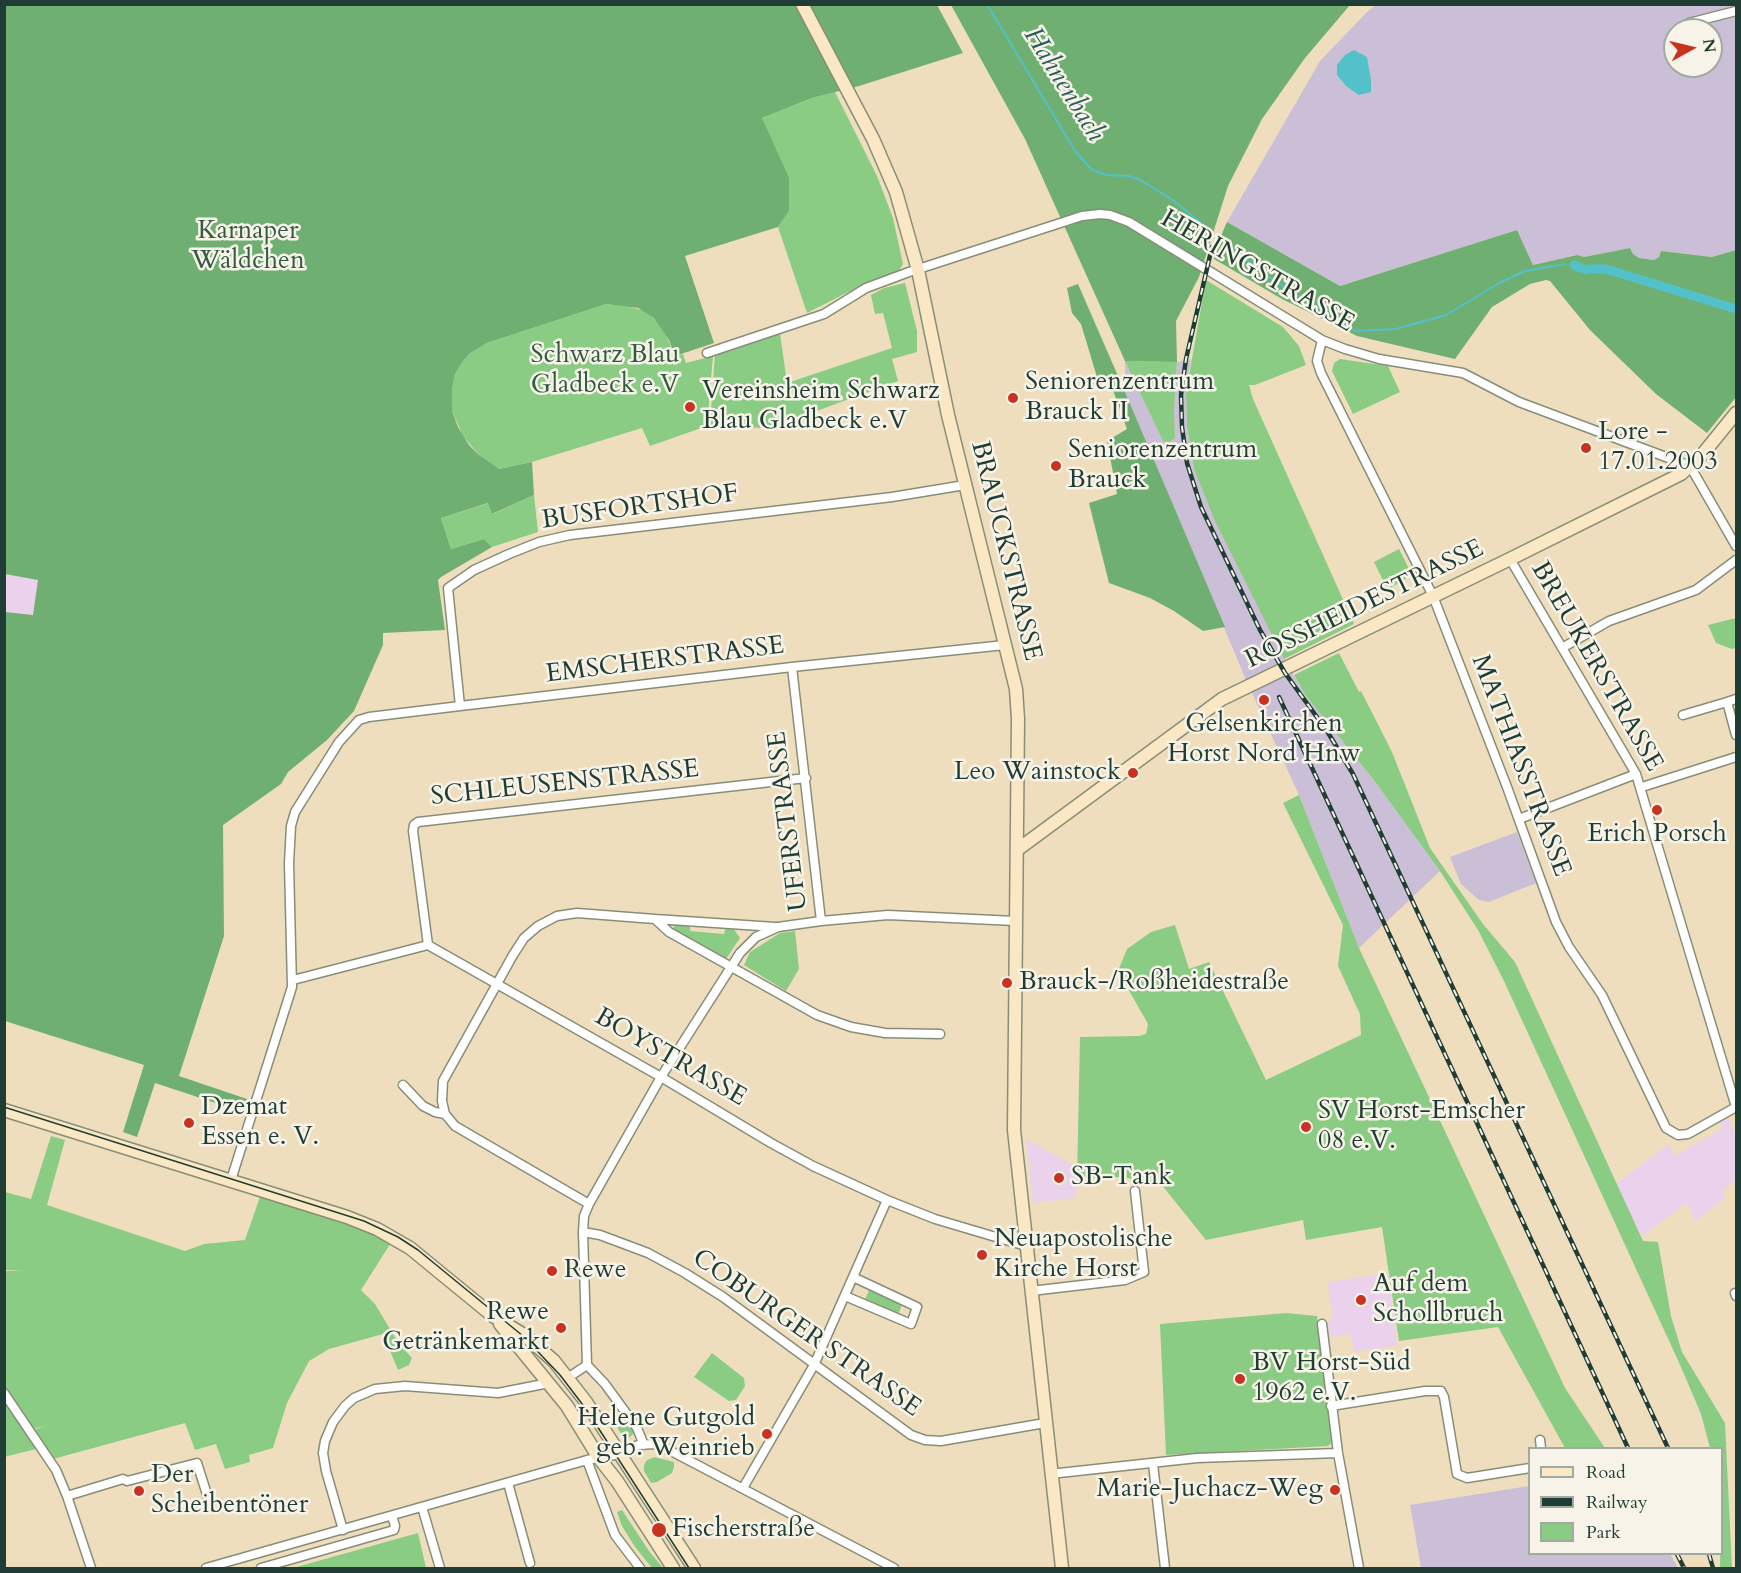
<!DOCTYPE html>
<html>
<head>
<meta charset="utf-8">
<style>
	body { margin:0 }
	#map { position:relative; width:1741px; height:1573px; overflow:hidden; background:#efdebd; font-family:Cardo,serif }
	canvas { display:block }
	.frame { position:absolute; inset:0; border:6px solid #1f3d34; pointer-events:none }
	.legend { position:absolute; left:1528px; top:1447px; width:195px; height:108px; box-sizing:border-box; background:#f7f3e8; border:2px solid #a1aaa0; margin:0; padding:8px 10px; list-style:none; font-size:18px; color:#1f3d34 }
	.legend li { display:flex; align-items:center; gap:12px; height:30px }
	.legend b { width:30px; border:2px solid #a1aaa0 }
	.north { position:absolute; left:1663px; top:18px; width:60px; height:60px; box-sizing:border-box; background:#f7f3e8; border:2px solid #a1aaa0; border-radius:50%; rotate:82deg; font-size:16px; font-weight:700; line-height:24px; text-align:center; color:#1f3d34 }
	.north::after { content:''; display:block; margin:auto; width:21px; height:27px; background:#c8321e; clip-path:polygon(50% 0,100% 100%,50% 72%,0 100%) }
</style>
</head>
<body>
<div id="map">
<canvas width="1741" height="1573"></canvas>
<div class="frame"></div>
<ul class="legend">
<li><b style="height:8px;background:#fae7c3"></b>Road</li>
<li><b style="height:8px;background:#1f3d34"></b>Railway</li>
<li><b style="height:16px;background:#8acc84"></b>Park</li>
</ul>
<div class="north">N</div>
</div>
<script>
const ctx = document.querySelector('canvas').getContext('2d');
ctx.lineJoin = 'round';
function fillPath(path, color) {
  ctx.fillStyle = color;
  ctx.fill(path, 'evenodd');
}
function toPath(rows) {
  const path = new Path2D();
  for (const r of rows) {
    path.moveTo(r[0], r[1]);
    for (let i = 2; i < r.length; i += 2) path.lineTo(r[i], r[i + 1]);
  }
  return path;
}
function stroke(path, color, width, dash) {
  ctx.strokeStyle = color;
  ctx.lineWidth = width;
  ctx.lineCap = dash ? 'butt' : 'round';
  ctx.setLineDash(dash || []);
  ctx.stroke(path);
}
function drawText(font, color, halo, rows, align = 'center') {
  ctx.font = font + ' Cardo,serif';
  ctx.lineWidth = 5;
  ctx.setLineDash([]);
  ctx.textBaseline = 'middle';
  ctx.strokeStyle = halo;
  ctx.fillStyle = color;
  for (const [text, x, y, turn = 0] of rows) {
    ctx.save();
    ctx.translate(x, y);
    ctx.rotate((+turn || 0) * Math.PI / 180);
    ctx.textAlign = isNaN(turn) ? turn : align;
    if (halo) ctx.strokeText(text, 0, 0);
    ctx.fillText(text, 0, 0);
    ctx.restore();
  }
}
const built = toPath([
	[4,574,39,580,33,615,5,612],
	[1726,1119,1729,1119,1736,1137,1736,1180,1722,1191,1726,1198,1695,1221,1687,1203,1641,1237,1616,1184,1669,1144,1675,1156,1723,1128,1719,1122],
	[1026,1139,1078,1168,1076,1198,1033,1203],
	[1388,1273,1397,1345,1354,1352,1351,1334,1330,1337,1328,1325,1332,1314,1328,1286,1329,1282]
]);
const industrial = toPath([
	[1376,5,1736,5,1736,250,1712,257,1661,251,1659,257,1654,260,1639,258,1633,254,1630,248,1584,257,1576,255,1533,265,1517,230,1340,286,1227,222,1320,61,1367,12],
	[1675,30,1711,30,1711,66,1675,66],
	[1191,359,1186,392,1187,426,1194,469,1284,659,1306,696,1373,779,1440,871,1359,948,1299,795,1246,680,1125,392,1125,361,1163,440,1168,443,1175,438,1174,411,1177,362],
	[1517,832,1536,883,1489,902,1479,900,1461,884,1450,857],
	[1529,1486,1530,1554,1670,1554,1678,1568,1421,1568,1410,1505]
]);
const green = toPath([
	[835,92,877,176,893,218,903,264,898,272,864,284,807,313,778,227,789,211,762,118,812,98],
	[1206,280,1283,327,1299,346,1306,365,1255,385,1249,385,1253,399,1354,624,1284,659,1215,521,1194,469,1187,426,1186,392],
	[905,283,917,331,917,352,892,359,898,381,784,423,764,428,710,426,715,353,780,333,787,383,892,348,883,313,875,314,871,295,884,288],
	[606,304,626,306,645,311,654,318,663,328,675,356,683,354,686,363,713,356,707,426,650,446,642,428,532,462,499,469,489,464,479,455,463,436,452,411,452,389,455,374,463,361,469,354,487,343],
	[1340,359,1388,366,1400,392,1353,414,1332,371,1334,363],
	[1125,361,1177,362,1174,411,1175,438,1168,443,1163,441],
	[534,495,538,532,492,547,484,539,451,549,441,518,489,503,493,514],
	[1399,549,1412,575,1392,587,1396,595,1391,597,1374,562],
	[1736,618,1736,648,1732,649,1716,643,1708,625],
	[1339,653,1359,692,1361,691,1392,752,1430,848,1483,924,1515,962,1643,1241,1658,1242,1671,1316,1682,1352,1725,1423,1732,1568,1720,1568,1722,1448,1710,1448,1701,1414,1681,1367,1504,981,1478,930,1440,871,1373,779,1306,696,1294,675],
	[1299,795,1359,948,1436,1112,1565,1388,1605,1448,1565,1448,1498,1327,1399,1341,1382,1227,1306,1240,1303,1220,1206,1240,1161,1184,1122,1177,1077,1178,1080,1037,1139,1036,1146,1034,1148,1024,1118,971,1127,949,1151,932,1175,925,1189,969,1209,962,1266,1080,1361,1035,1360,1014,1338,966,1343,925,1283,803],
	[676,924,690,925,690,931,724,934,726,927,733,928,740,938,726,959,674,931,673,928],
	[795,931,799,969,786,991,744,965,750,952,780,933],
	[51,1136,65,1140,47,1205,185,1251,204,1244,245,1240,262,1191,394,1238,361,1290,375,1304,399,1344,412,1358,409,1365,398,1370,383,1334,329,1349,309,1361,287,1403,273,1448,249,1455,250,1462,225,1469,216,1444,195,1450,185,1423,53,1459,34,1430,47,1425,34,1429,5,1387,4,1271,25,1271,5,1270,5,1192,31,1199],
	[869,1290,902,1305,898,1315,865,1300],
	[1286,1313,1317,1316,1333,1441,1328,1446,1166,1455,1160,1324],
	[712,1353,744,1378,745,1386,736,1400,729,1401,694,1377],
	[5,1400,40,1448,4,1457],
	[623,1418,634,1433,629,1438,626,1439,622,1435,614,1423],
	[654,1457,674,1462,674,1467,672,1473,657,1482,651,1483,644,1471,644,1466,646,1461],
	[622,1510,649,1551,663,1568,652,1568,635,1547,622,1526,617,1512],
	[418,1533,426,1568,293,1568]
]);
const forest = toPath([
	[5,5,937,5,963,53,859,86,812,98,762,118,789,178,789,211,778,227,685,256,714,343,675,356,669,340,654,318,638,308,606,304,487,343,469,354,463,361,455,374,452,389,452,411,458,427,469,445,479,455,499,469,532,462,534,495,492,514,488,503,441,518,451,549,484,539,492,547,441,577,438,580,445,630,383,633,383,645,354,711,327,740,288,772,281,784,223,825,224,936,179,1076,247,1099,243,1112,155,1083,137,1137,123,1132,144,1065,5,1021,5,612,33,615,38,580,5,574],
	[951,5,1350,5,1305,58,1262,119,1228,186,1199,277,1176,321,1177,362,1125,361,1025,139],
	[1227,222,1340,286,1517,230,1533,265,1577,255,1584,257,1630,248,1633,254,1639,258,1654,260,1659,257,1661,251,1712,257,1736,250,1736,397,1707,433,1656,394,1590,330,1550,281,1546,280,1530,284,1492,307,1455,359,1357,336,1282,299,1214,259,1217,245],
	[1078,284,1125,392,1225,627,1203,631,1174,611,1150,598,1109,583,1089,503,1117,494,1107,441,1127,429,1109,379,1097,377,1081,324,1072,313,1067,288]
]);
const water = toPath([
	[1354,50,1367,57,1371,80,1371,92,1359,95,1346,86,1337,75,1337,65,1345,55]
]);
const stream = toPath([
	[987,4,1075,151,1092,170,1107,175,1129,176,1141,180,1174,201,1205,226],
	[1229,247,1273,280,1324,312],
	[1338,321,1356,331,1396,329,1446,315,1501,282,1525,271,1565,264]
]);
const canal = toPath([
	[1574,265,1586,270],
	[1590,269,1606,269,1736,309]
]);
const street = toPath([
	[1689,23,1736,11],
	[1322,340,1317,361,1321,373,1433,596,1507,787,1556,922,1569,947,1602,995,1666,1128,1678,1135,1688,1134,1736,1107],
	[707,353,824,314,866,288,909,272,1082,216,1100,214,1110,215,1129,222,1322,340,1345,349,1379,359,1463,373,1519,402,1690,466,1736,546],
	[1510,559,1636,774,1736,1107],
	[1562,648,1609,621,1696,590,1736,560],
	[792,667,821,921,888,915,1015,921],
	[1736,699,1727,702,1736,735],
	[460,706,448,588,474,570,509,554,539,542,570,535,892,497,965,485],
	[1683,715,1727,702],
	[1642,787,1736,757],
	[1519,819,1636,774],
	[775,927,655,919,669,932,817,1015,851,1027,885,1033,940,1034],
	[428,945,413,831,414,825,418,822,806,778],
	[293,980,428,945,661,1077,771,1143,813,1166,887,1200,935,1219,1026,1246],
	[403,1085,423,1106,435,1112,445,1114],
	[231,1180,292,987,289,863,291,826,295,812,339,742,359,720,369,717,460,706,792,667,1005,645],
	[589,1204,455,1126,445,1114,442,1101,443,1081,513,955,524,938,538,926,557,916,577,913,655,919],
	[583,1232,600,1235,648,1253,685,1273,723,1297,911,1435,925,1440,941,1441,1045,1423],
	[1031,1291,1125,1280,1144,1272,1135,1191],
	[1735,1293,1736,1296],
	[845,1296,911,1324,917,1307,853,1277],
	[1322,1324,1338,1453,1359,1568],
	[587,1365,605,1384,637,1428,644,1445],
	[569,1377,587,1365,583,1232,584,1216,589,1204,661,1077,740,953,756,937,778,927,821,921],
	[4,1393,56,1470,67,1496,91,1568],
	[1331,1406,1425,1391,1441,1391,1444,1397,1457,1474,1467,1478,1530,1468],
	[1540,1440,1541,1448],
	[587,1460,615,1535,640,1568],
	[1153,1464,1165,1568],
	[1050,1474,1197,1458,1338,1453],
	[508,1483,530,1563],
	[743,1488,814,1365,887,1200],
	[67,1496,123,1479,127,1481,197,1463,210,1504],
	[422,1507,440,1568],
	[343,1530,326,1471,323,1453,325,1441,333,1422,345,1406,354,1398,375,1389,405,1386,498,1393,549,1383],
	[206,1568,587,1460,620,1454,638,1445,654,1444,669,1450,894,1568],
	[261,1568,394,1530,395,1526,392,1516]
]);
const secondary = toPath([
	[802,4,873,139,896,192,918,270,948,415,1016,689,1018,719,1014,1130,1062,1568],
	[1017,850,1222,699,1510,559,1681,474,1702,455,1736,413],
	[4,1110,347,1217,377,1229,410,1248,493,1316,524,1335,554,1361,586,1402,694,1568],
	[500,1324,567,1406,599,1458,617,1481,673,1568]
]);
const tram = toPath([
	[4,1107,364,1221,398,1237,418,1250,523,1336,560,1375,586,1409,689,1568]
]);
const rail = toPath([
	[1212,247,1186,359,1181,395,1182,427,1187,463,1201,507,1260,630,1285,673,1327,731,1353,774,1668,1448],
	[1279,697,1628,1448],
	[1677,1554,1684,1568],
	[1709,1554,1713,1568]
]);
const markers = [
	[1013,398,6,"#c8321e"],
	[690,407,6,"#c8321e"],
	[1586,448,6,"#c8321e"],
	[1056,466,6,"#c8321e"],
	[1264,700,6,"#c8321e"],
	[1133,773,6,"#c8321e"],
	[1657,810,6,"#c8321e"],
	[1007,983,6,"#c8321e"],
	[189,1123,6,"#c8321e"],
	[1306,1127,6,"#c8321e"],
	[1059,1178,6,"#c8321e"],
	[982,1255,6,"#c8321e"],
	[552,1271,6,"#c8321e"],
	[1361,1300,6,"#c8321e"],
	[561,1328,6,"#c8321e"],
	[1240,1379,6,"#c8321e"],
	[767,1434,6,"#c8321e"],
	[1335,1490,6,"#c8321e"],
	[139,1491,6,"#c8321e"],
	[659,1530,8,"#c8321e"]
];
const parkNames = [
	["Karnaper",248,232],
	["Wäldchen",248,262],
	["Schwarz Blau",605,356],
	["Gladbeck e.V",605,386]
];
const streetNames = [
	["HERINGSTRASSE",1257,272,30],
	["BUSFORTSHOF",640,508,-8],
	["BRAUCKSTRASSE",1005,551,76],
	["ROSSHEIDESTRASSE",1365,605,-26],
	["EMSCHERSTRASSE",665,661,-7],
	["BREUKERSTRASSE",1596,667,60],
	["MATHIASSTRASSE",1520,766,69],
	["SCHLEUSENSTRASSE",565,784,-6],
	["UFERSTRASSE",789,821,-97],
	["BOYSTRASSE",670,1058,30],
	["COBURGER STRASSE",806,1334,35]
];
const poiNames = [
	["Seniorenzentrum",1025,383],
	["Brauck II",1025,413],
	["Vereinsheim Schwarz",702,392],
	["Blau Gladbeck e.V",702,422],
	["Lore -",1598,433],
	["17.01.2003",1598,463],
	["Seniorenzentrum",1068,451],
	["Brauck",1068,481],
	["Gelsenkirchen",1264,725,"center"],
	["Horst Nord Hnw",1264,755,"center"],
	["Leo Wainstock",1121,773,"right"],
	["Erich Porsch",1657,835,"center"],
	["Brauck-/Roßheidestraße",1019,983],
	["Dzemat",201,1108],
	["Essen e. V.",201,1138],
	["SV Horst-Emscher",1318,1112],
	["08 e.V.",1318,1142],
	["SB-Tank",1071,1178],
	["Neuapostolische",994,1240],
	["Kirche Horst",994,1270],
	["Rewe",564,1271],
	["Auf dem",1373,1285],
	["Schollbruch",1373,1315],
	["Rewe",549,1313,"right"],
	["Getränkemarkt",549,1343,"right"],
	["BV Horst-Süd",1252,1364],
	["1962 e.V.",1252,1394],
	["Helene Gutgold",755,1419,"right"],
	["geb. Weinrieb",755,1449,"right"],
	["Der",151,1476],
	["Scheibentöner",151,1506],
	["Marie-Juchacz-Weg",1323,1490,"right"],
	["Fischerstraße",672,1530]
];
const waterNames = [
	["Hahnenbach",1063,85,58]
];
fillPath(built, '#ead1ec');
fillPath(industrial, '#cabfd6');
fillPath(green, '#8acc84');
fillPath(forest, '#6fb072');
fillPath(water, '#53c1c9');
stroke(stream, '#53c1c9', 2);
stroke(canal, '#53c1c9', 9);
stroke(street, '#878e78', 11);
stroke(secondary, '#878e78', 15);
stroke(street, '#fff', 8);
stroke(secondary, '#fae7c3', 12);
stroke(tram, '#1f3d34', 1.5);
stroke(rail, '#1f3d34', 4.5);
stroke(rail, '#f7f3e8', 2, [7]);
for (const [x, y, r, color] of markers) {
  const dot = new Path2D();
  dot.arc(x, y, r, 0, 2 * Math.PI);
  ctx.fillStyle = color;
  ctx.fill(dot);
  stroke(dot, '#f7f3e8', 2);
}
drawText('26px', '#345a44', '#f7f3e8', parkNames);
drawText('26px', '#1f3d34', '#f7f3e8', streetNames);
drawText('26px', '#1f3d34', '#f7f3e8', poiNames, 'left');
drawText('italic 27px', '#2c5e59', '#f7f3e8', waterNames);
</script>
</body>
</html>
